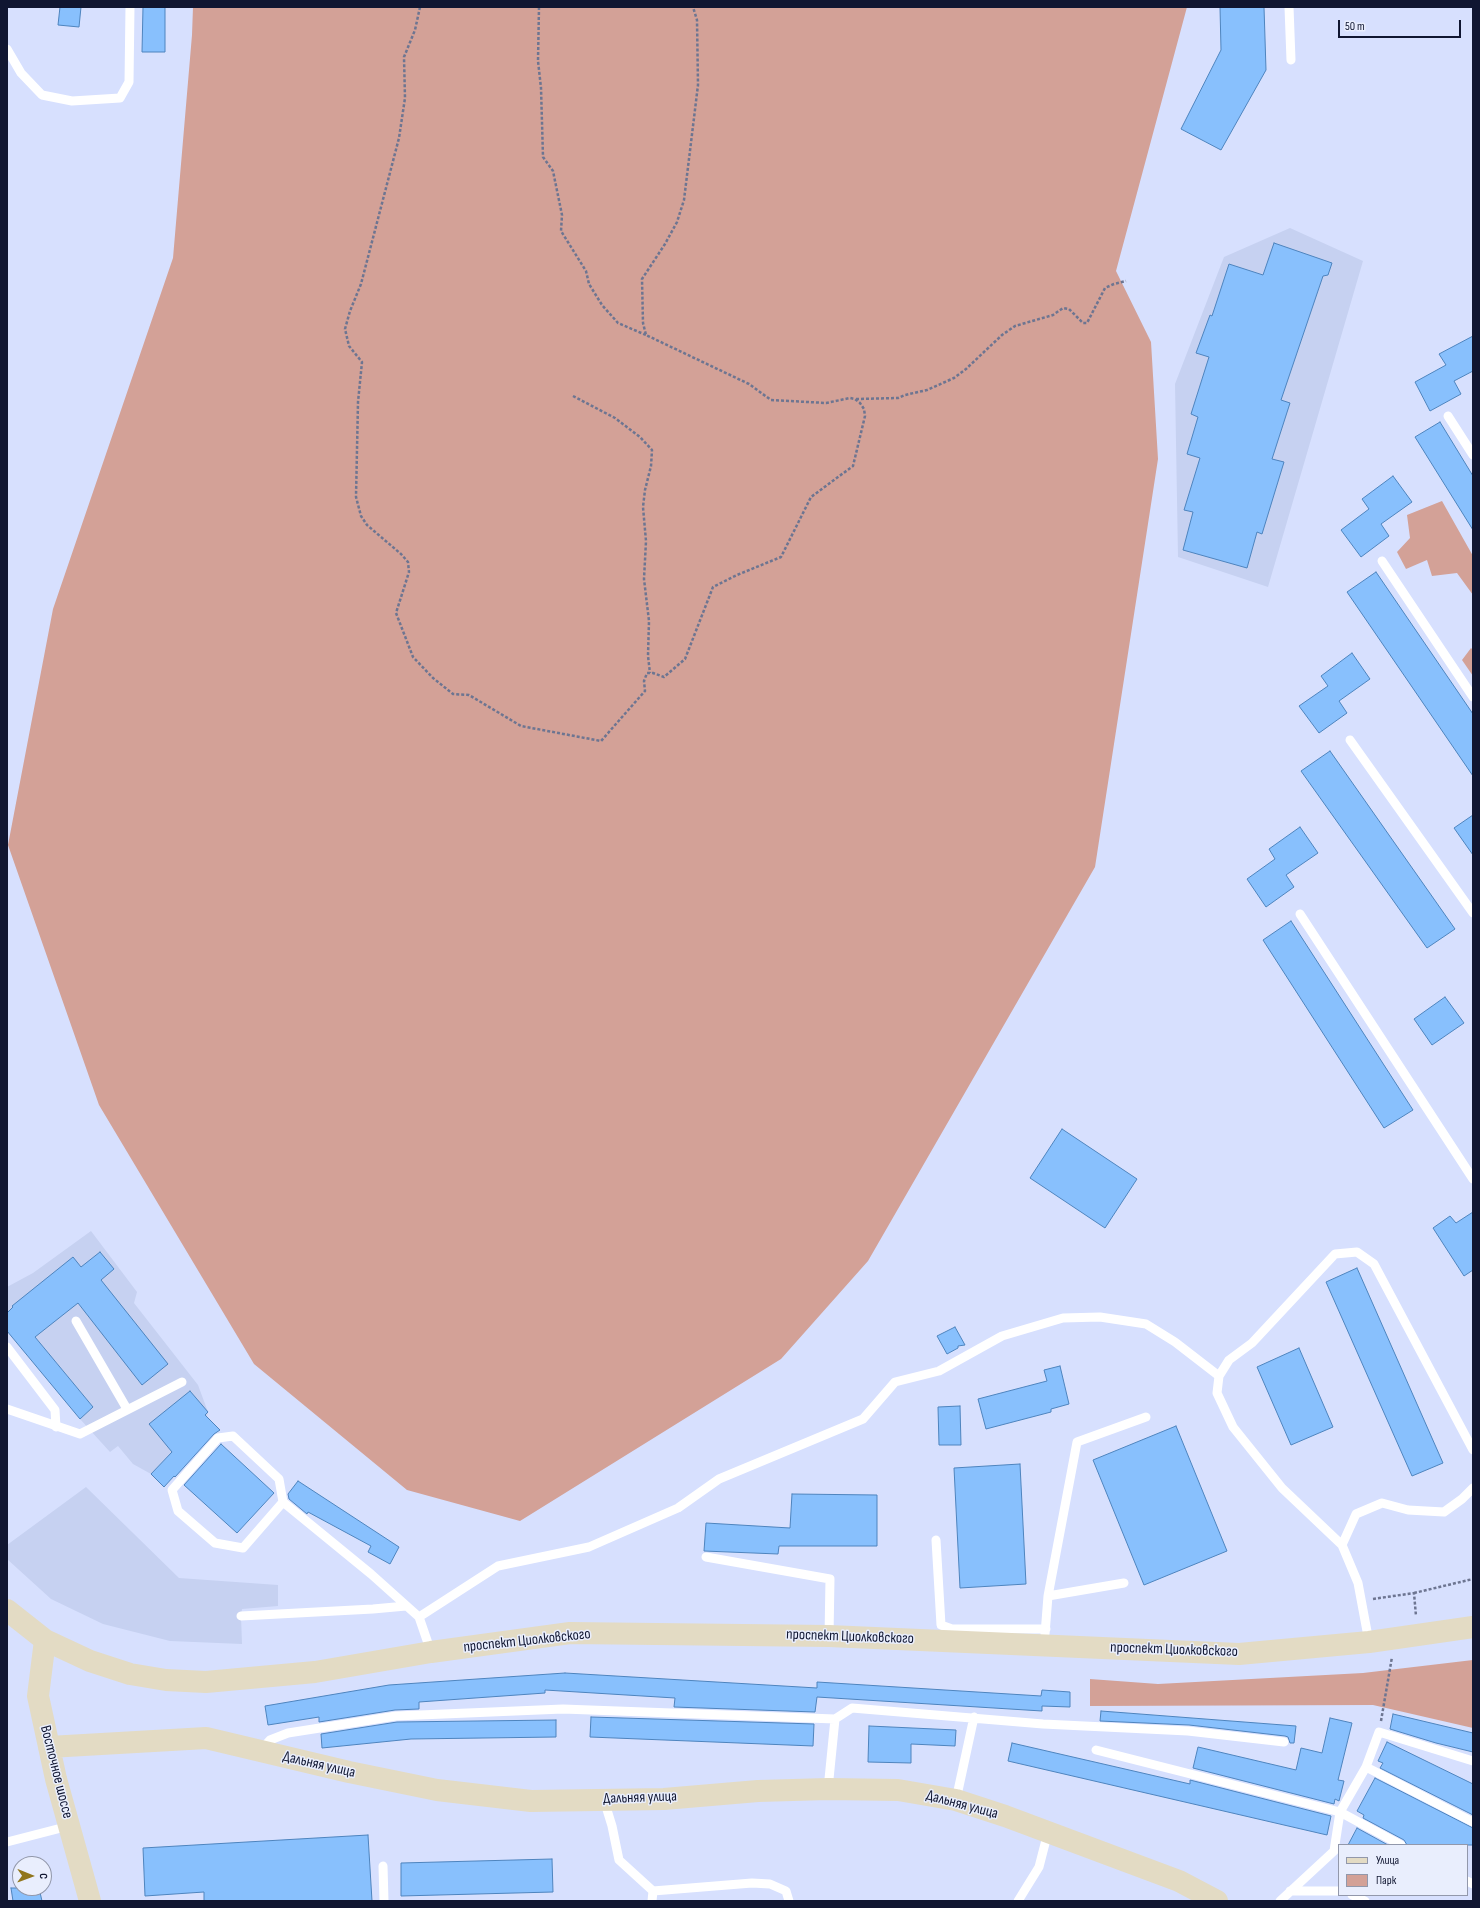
<!DOCTYPE html>
<html>
<head>
<meta charset="utf-8">
<style>
	body { margin:0 }
	#map { position:relative; width:1480px; height:1908px; overflow:hidden; background:#d7e0fe; font-family:"Sofia Sans Condensed",sans-serif }
	canvas { display:block }
	.frame { position:absolute; inset:0; border:8px solid #101631; pointer-events:none }
	.legend { position:absolute; left:1338px; top:1844px; width:130px; height:52px; box-sizing:border-box; background:#e9eefd; border:1px solid #9298ab; margin:0; padding:5px 7px; list-style:none; font-size:12px; color:#101631 }
	.legend li { display:flex; align-items:center; gap:8px; height:20px }
	.legend b { width:20px; border:1px solid #9298ab }
	.north { position:absolute; left:12px; top:1856px; width:40px; height:40px; box-sizing:border-box; background:#e9eefd; border:1px solid #9298ab; border-radius:50%; rotate:91deg; font-size:11px; font-weight:700; line-height:16px; text-align:center; color:#101631 }
	.north::after { content:''; display:block; margin:auto; width:14px; height:18px; background:#91761c; clip-path:polygon(50% 0,100% 100%,50% 72%,0 100%) }
	.scale { position:absolute; left:1338px; top:20px; width:123px; height:18px; box-sizing:border-box; border:2px solid #101631; border-top:0; padding-left:5px; font-size:12px; line-height:14px; white-space:nowrap; color:#101631; -webkit-text-stroke:3px #e9eefd; paint-order:stroke }
</style>
</head>
<body>
<div id="map">
<canvas width="1480" height="1908"></canvas>
<div class="frame"></div>
<ul class="legend">
<li><b style="height:5px;background:#e3dbc4"></b>Улица</li>
<li><b style="height:11px;background:#d3a197"></b>Парк</li>
</ul>
<div class="north">С</div>
<div class="scale">50 m</div>
</div>
<script>
const ctx = document.querySelector('canvas').getContext('2d');
ctx.lineJoin = 'round';
function fillPath(path, color) {
  ctx.fillStyle = color;
  ctx.fill(path, 'evenodd');
}
function toPath(rows) {
  const path = new Path2D();
  for (const r of rows) {
    path.moveTo(r[0], r[1]);
    for (let i = 2; i < r.length; i += 2) path.lineTo(r[i], r[i + 1]);
  }
  return path;
}
function stroke(path, color, width, dash) {
  ctx.strokeStyle = color;
  ctx.lineWidth = width;
  ctx.lineCap = dash ? 'butt' : 'round';
  ctx.setLineDash(dash || []);
  ctx.stroke(path);
}
function drawText(font, color, halo, rows, align = 'center') {
  ctx.font = font + ' "Sofia Sans Condensed",sans-serif';
  ctx.lineWidth = 3;
  ctx.setLineDash([]);
  ctx.textBaseline = 'middle';
  ctx.strokeStyle = halo;
  ctx.fillStyle = color;
  for (const [text, x, y, turn = 0] of rows) {
    ctx.save();
    ctx.translate(x, y);
    ctx.rotate((+turn || 0) * Math.PI / 180);
    ctx.textAlign = isNaN(turn) ? turn : align;
    if (halo) ctx.strokeText(text, 0, 0);
    ctx.fillText(text, 0, 0);
    ctx.restore();
  }
}
const built = toPath([
	[1290,228,1363,261,1268,587,1178,557,1175,384,1224,257],
	[91,1231,137,1292,134,1303,198,1385,208,1412,207,1417,151,1474,133,1464,118,1446,110,1452,80,1419,93,1407,12,1309,7,1313,7,1287,33,1273],
	[86,1487,179,1578,278,1585,278,1606,242,1609,241,1616,242,1644,170,1641,103,1624,51,1599,7,1559,7,1545]
]);
const green = toPath([
	[193,7,1187,7,1116,271,1151,342,1158,459,1095,867,868,1261,781,1359,520,1521,407,1490,254,1364,99,1105,8,845,53,609,173,258,192,35],
	[1442,501,1473,556,1473,595,1457,573,1432,576,1427,560,1406,569,1397,552,1410,538,1407,515],
	[1471,648,1473,650,1473,676,1462,660],
	[1473,1660,1473,1728,1373,1705,1090,1706,1090,1679,1158,1684,1363,1673]
]);
const building = toPath([
	[60,7,81,7,79,27,58,25,60,7],
	[143,7,165,7,165,52,142,52,143,7],
	[1220,7,1264,7,1266,70,1221,150,1181,129,1221,50,1220,7],
	[1274,243,1332,263,1328,275,1323,276,1281,400,1290,403,1272,459,1284,462,1262,534,1257,532,1247,568,1183,550,1193,512,1184,510,1200,458,1187,454,1198,417,1191,414,1209,357,1196,353,1210,315,1212,316,1229,264,1263,275,1274,243],
	[1473,336,1473,371,1454,381,1461,394,1430,411,1415,382,1446,365,1439,354,1473,336],
	[1440,422,1473,476,1473,530,1415,437,1440,422],
	[1393,476,1412,502,1381,524,1389,536,1361,557,1341,530,1369,509,1362,499,1393,476],
	[1376,572,1473,714,1473,776,1347,592,1376,572],
	[1352,653,1370,679,1339,701,1347,713,1319,733,1299,706,1328,686,1321,676,1352,653],
	[1330,751,1455,929,1427,948,1301,771,1330,751],
	[1473,815,1473,855,1454,828,1473,815],
	[1300,827,1318,853,1286,875,1294,887,1266,907,1247,879,1275,859,1269,849,1300,827],
	[1291,921,1413,1110,1384,1128,1263,940,1291,921],
	[1445,997,1464,1023,1432,1045,1414,1019,1445,997],
	[1062,1129,1137,1179,1105,1228,1030,1178,1062,1129],
	[1473,1212,1473,1270,1464,1276,1433,1228,1450,1216,1456,1223,1473,1212],
	[100,1252,114,1269,101,1280,168,1364,142,1385,78,1303,35,1337,93,1407,80,1419,7,1331,7,1313,13,1307,12,1306,73,1257,81,1267,100,1252],
	[1357,1268,1443,1463,1412,1476,1326,1282,1357,1268],
	[955,1327,965,1345,958,1346,958,1348,947,1354,937,1336,955,1327],
	[1299,1348,1333,1427,1291,1445,1257,1367,1299,1348],
	[1060,1366,1069,1404,1051,1409,1051,1412,986,1429,978,1399,1047,1381,1044,1370,1060,1366],
	[190,1391,208,1412,205,1415,220,1430,214,1434,175,1477,174,1476,164,1487,151,1474,172,1452,149,1424,190,1391],
	[960,1406,961,1445,939,1445,938,1407,960,1406],
	[1176,1426,1227,1551,1144,1585,1093,1460,1176,1426],
	[221,1444,274,1493,237,1533,184,1485,221,1444],
	[1020,1464,1026,1584,960,1588,954,1468,1020,1464],
	[298,1481,399,1547,390,1564,368,1552,371,1546,308,1512,307,1514,289,1499,288,1494,298,1481],
	[792,1494,877,1495,877,1546,779,1546,778,1554,704,1551,706,1523,790,1528,792,1494],
	[565,1673,817,1688,817,1682,1041,1696,1042,1690,1070,1692,1070,1707,1042,1706,1042,1711,817,1697,815,1712,674,1707,675,1698,545,1690,545,1693,419,1702,419,1709,395,1710,319,1722,319,1717,268,1725,265,1706,389,1685,565,1673],
	[1101,1711,1296,1726,1294,1743,1290,1743,1288,1737,1285,1736,1189,1725,1100,1721,1101,1711],
	[1393,1714,1473,1733,1473,1752,1436,1743,1390,1729,1393,1714],
	[591,1717,814,1724,813,1746,590,1737,591,1717],
	[1330,1718,1352,1723,1338,1780,1344,1781,1339,1801,1335,1799,1334,1804,1193,1768,1198,1747,1296,1770,1301,1748,1322,1753,1330,1718],
	[556,1720,556,1737,411,1739,322,1748,321,1734,397,1722,556,1720],
	[869,1726,956,1730,955,1746,911,1744,911,1763,868,1762,869,1726],
	[1387,1742,1473,1784,1473,1815,1380,1768,1383,1763,1378,1761,1387,1742],
	[1012,1743,1190,1784,1190,1780,1331,1816,1327,1835,1008,1761,1012,1743],
	[1375,1778,1473,1828,1473,1845,1407,1845,1404,1840,1363,1818,1364,1815,1357,1811,1375,1778],
	[1357,1828,1388,1845,1348,1845,1357,1828],
	[368,1835,372,1901,204,1901,204,1892,145,1896,143,1848,368,1835],
	[552,1859,553,1892,401,1896,401,1863,552,1859],
	[11,1888,39,1888,42,1901,13,1901,11,1888]
]);
const path = toPath([
	[420,7,415,30,404,57,405,98,399,138,361,284,350,311,345,329,349,346,362,362,358,402,356,497,361,516,367,525,401,554,408,562,409,572,396,613,413,657,433,678,453,694,469,695,521,726,601,741,645,691,644,681,647,673,653,673,664,677,685,659,713,587,737,575,781,557,811,497,853,466,865,416,864,409,860,403,855,399,850,398,826,403,771,400,749,384,646,335,643,323,642,279,665,244,677,222,684,200,698,85,697,20,693,7],
	[539,7,538,61,541,88,543,157,553,171,562,215,561,231,586,271,589,284,602,305,618,323,646,335],
	[573,396,615,418,640,437,652,450,651,466,645,490,643,507,646,541,644,579,649,621,648,656,650,673],
	[856,399,898,398,905,395,927,390,954,378,966,369,1002,335,1015,326,1053,315,1063,308,1069,309,1083,323,1087,323,1105,288,1114,284,1126,281],
	[1414,1593,1473,1579],
	[1373,1599,1414,1593,1416,1616],
	[1381,1721,1392,1657]
]);
const lane = toPath([
	[1289,7,1291,60],
	[7,49,21,73,42,95,72,101,120,98,129,82,130,7],
	[1448,416,1473,455],
	[1382,561,1473,697],
	[1350,740,1473,913],
	[1300,914,1473,1179],
	[76,1321,127,1409],
	[7,1347,55,1410,56,1427],
	[7,1409,80,1434,182,1382],
	[283,1502,243,1548,215,1543,178,1511,172,1490,218,1438,233,1436,279,1479,283,1502,371,1574,419,1617,431,1652],
	[936,1540,941,1625,952,1629,1046,1629],
	[1342,1545,1356,1514,1382,1503,1408,1510,1444,1512,1462,1499,1473,1488],
	[706,1557,830,1579,829,1636],
	[1048,1596,1077,1442,1146,1417],
	[241,1616,373,1609,406,1606],
	[419,1617,498,1566,589,1547,678,1508,719,1479,863,1419,895,1382,939,1371,1002,1336,1063,1318,1100,1317,1146,1324,1175,1342,1219,1376],
	[1045,1634,1048,1596,1124,1583],
	[1369,1642,1358,1583,1342,1545,1282,1488,1233,1427,1217,1393,1219,1376,1229,1360,1252,1343,1335,1254,1357,1252,1374,1264,1473,1450],
	[261,1750,270,1740,288,1733,396,1716,563,1709,835,1719,852,1708,1043,1724,1188,1731,1284,1742],
	[1096,1750,1340,1812,1401,1845],
	[1366,1767,1473,1822],
	[828,1789,835,1719],
	[604,1800,612,1826,619,1860,653,1891,652,1901],
	[956,1800,974,1717],
	[7,1842,69,1826],
	[383,1866,384,1901],
	[1467,1881,1473,1884],
	[653,1891,752,1883,770,1884,786,1891,789,1901],
	[1290,1891,1339,1891],
	[1352,1895,1365,1901],
	[1018,1901,1039,1867,1048,1832],
	[1280,1901,1334,1851,1340,1812,1366,1767,1379,1732,1473,1761]
]);
const secondary = toPath([
	[7,1610,45,1640,90,1661,130,1674,166,1680,206,1682,315,1672,431,1652,570,1633,829,1636,1239,1654,1369,1642,1473,1627],
	[45,1640,38,1696,56,1779,90,1901],
	[49,1747,206,1738,349,1772,437,1790,531,1801,664,1799,758,1791,828,1789,898,1790,956,1800,1005,1816,1179,1881,1217,1901]
]);
const streetNames = [
	["проспект Циолковского",850,1637,2],
	["проспект Циолковского",527,1641,-6],
	["проспект Циолковского",1174,1650,2],
	["Дальняя улица",319,1765,13],
	["Восточное шоссе",56,1772,76],
	["Дальняя улица",640,1798,-2],
	["Дальняя улица",962,1805,15]
];
fillPath(built, '#c6d1f1');
fillPath(green, '#d3a197');
fillPath(building, '#88c0fd');
stroke(building, '#4e84be', 1);
stroke(path, '#6d7591', 2.5, [3, 2]);
stroke(lane, '#fff', 9);
stroke(secondary, '#e3dbc4', 22);
drawText('15px', '#101631', '#e9eefd', streetNames);
</script>
</body>
</html>
